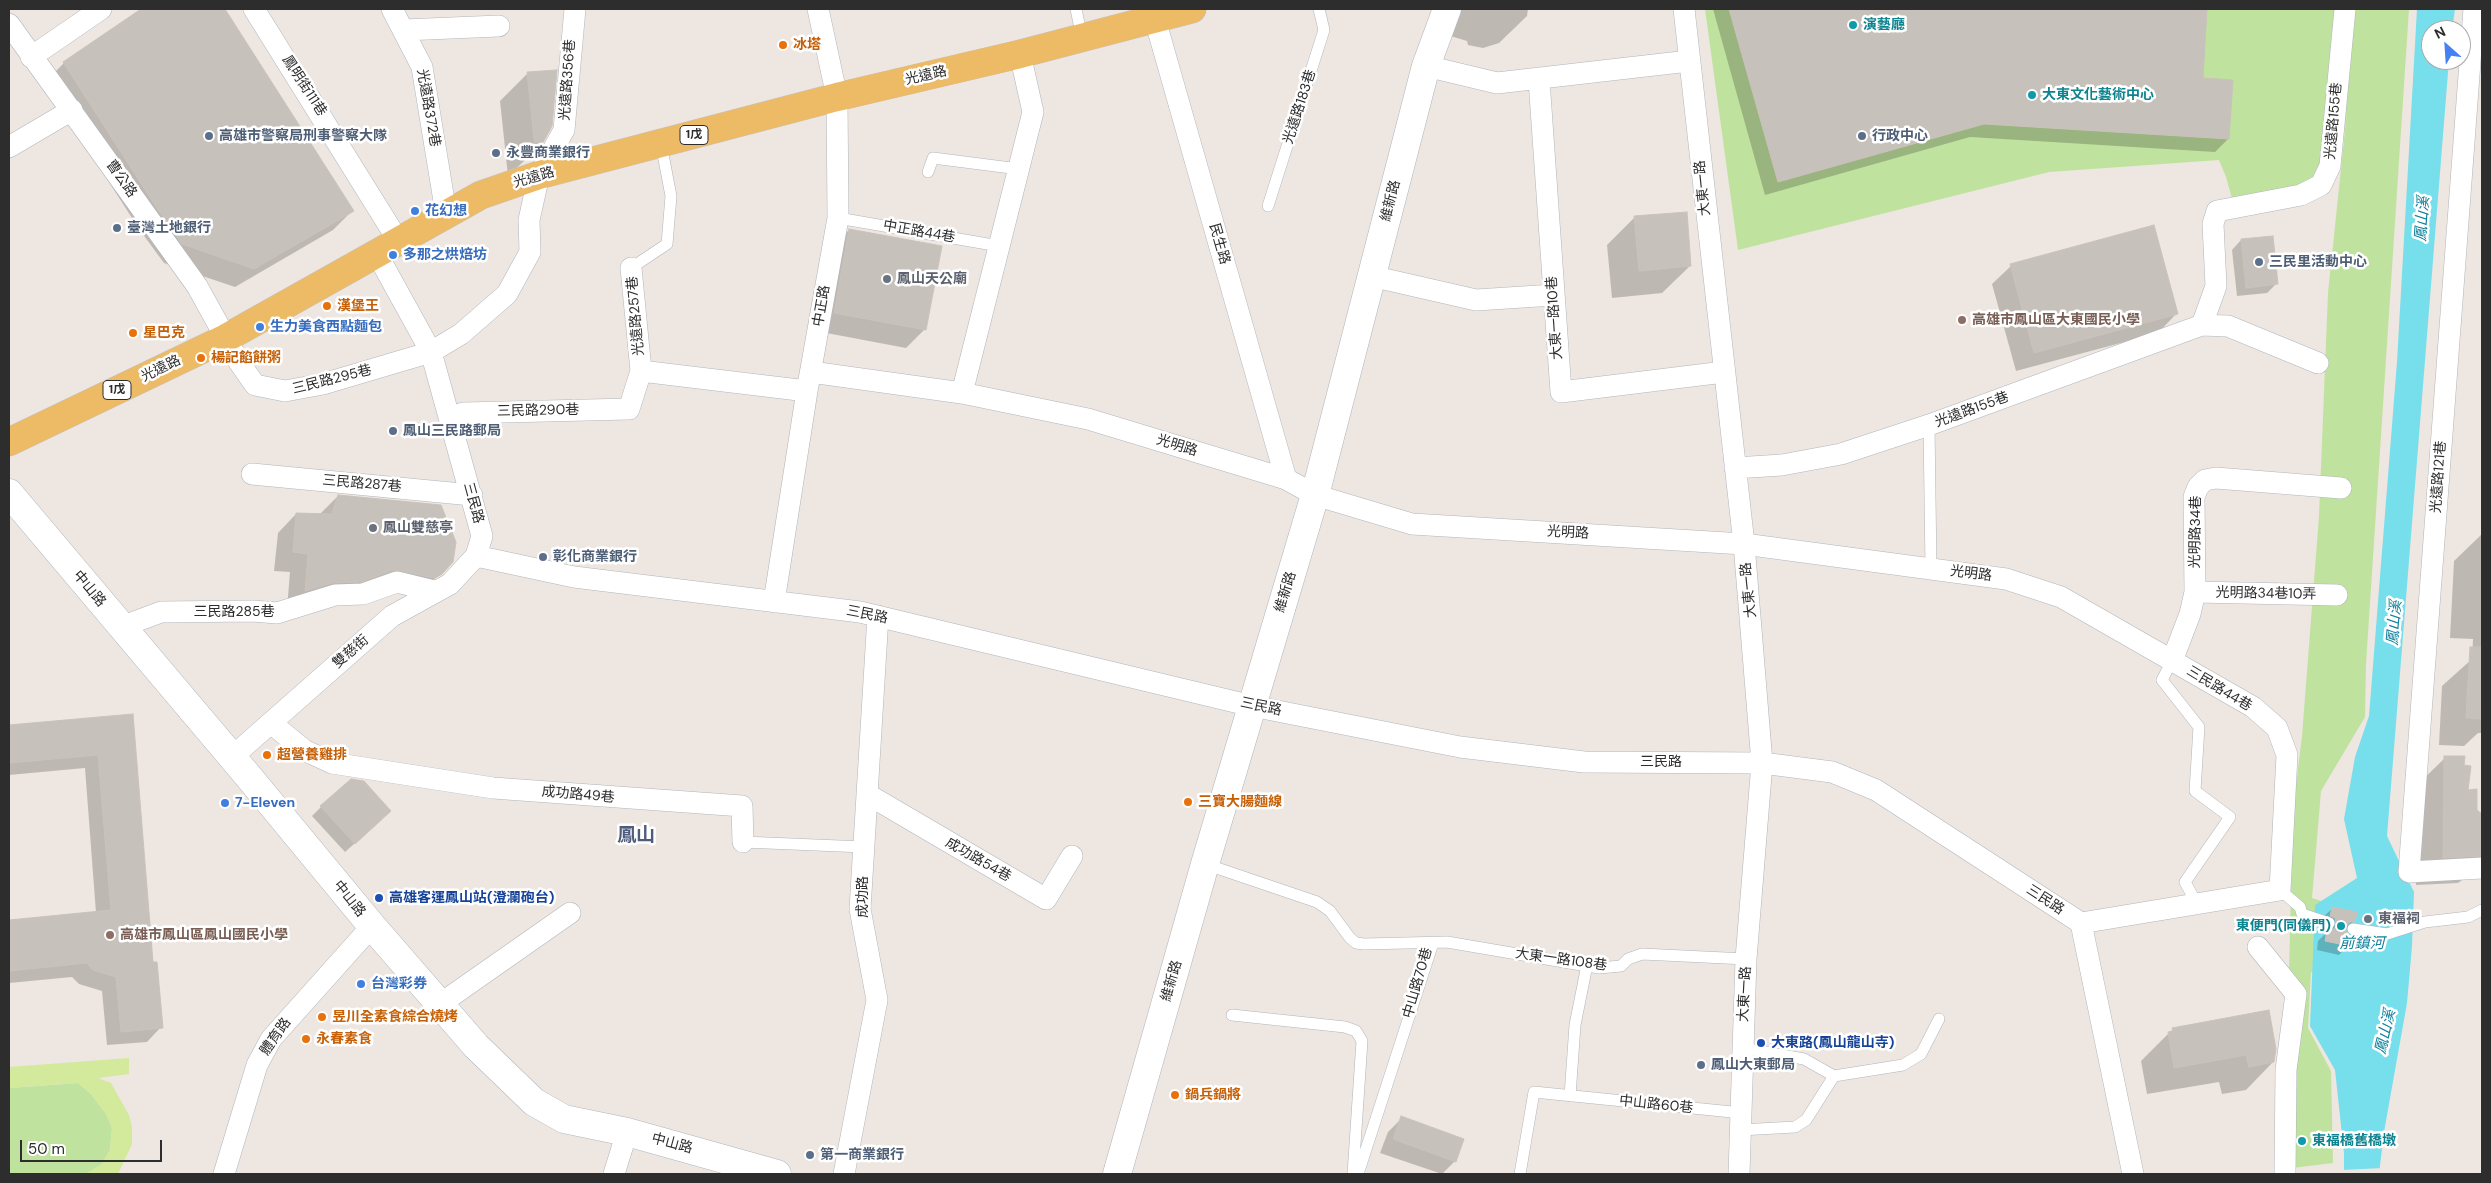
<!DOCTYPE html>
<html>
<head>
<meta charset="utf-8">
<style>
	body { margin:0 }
	#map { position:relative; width:2491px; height:1183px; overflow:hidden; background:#eee6e0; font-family:"DM Sans",sans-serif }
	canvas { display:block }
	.frame { position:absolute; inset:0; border:10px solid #2d2d2d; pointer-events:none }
	.north { position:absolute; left:2421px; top:20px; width:50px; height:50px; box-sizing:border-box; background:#fff; border:1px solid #ababab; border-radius:50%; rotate:334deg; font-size:14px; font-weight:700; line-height:20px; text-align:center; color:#2d2d2d }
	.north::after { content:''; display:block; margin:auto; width:18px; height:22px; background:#4680f5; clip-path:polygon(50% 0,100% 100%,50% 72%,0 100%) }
	.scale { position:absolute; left:20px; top:1140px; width:142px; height:22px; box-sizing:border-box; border:2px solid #2d2d2d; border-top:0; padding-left:6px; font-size:15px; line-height:18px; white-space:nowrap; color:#2d2d2d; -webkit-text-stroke:4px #fff; paint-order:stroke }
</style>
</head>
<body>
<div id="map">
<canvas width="2491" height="1183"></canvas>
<div class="frame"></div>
<div class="north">N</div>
<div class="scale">50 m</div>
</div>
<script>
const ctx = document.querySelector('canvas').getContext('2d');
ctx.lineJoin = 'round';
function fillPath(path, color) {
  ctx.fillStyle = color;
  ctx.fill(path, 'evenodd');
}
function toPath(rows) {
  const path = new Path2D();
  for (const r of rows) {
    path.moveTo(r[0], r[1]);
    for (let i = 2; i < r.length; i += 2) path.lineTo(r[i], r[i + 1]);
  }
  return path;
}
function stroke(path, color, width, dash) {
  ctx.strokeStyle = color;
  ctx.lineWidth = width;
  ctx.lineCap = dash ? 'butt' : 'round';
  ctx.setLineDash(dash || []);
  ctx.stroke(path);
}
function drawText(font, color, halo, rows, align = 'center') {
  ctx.font = font + ' "DM Sans","Noto Sans TC",sans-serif';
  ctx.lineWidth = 5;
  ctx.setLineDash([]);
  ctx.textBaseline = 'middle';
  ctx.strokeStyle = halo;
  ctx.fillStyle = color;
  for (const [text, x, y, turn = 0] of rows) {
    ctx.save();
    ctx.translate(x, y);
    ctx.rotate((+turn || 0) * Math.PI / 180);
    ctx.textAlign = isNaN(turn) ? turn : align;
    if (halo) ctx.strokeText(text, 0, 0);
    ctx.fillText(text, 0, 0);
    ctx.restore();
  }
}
const green = toPath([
	[1705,9,2409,9,2366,664,2365,717,2321,791,2312,898,2331,904,2354,986,2311,972,2308,1028,2331,1071,2333,1163,2292,1168,2288,1015,2293,810,2302,736,2319,516,2328,293,2347,111,2339,173,2237,216,2226,177,2219,160,2049,172,1738,250],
	[78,1083,91,1094,106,1114,112,1128,110,1150,102,1164,86,1174,9,1174,9,1088]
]);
const pitch = toPath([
	[129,1058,129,1074,98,1078,111,1083,129,1115,132,1127,132,1144,118,1174,86,1174,102,1164,110,1150,112,1128,106,1114,91,1094,78,1083,9,1088,9,1067]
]);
const water = toPath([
	[2417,9,2455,9,2452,30,2431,30,2431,60,2449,60,2387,836,2414,892,2412,946,2407,1003,2384,1132,2379,1174,2344,1174,2344,1153,2335,1070,2310,1026,2315,905,2357,878,2344,819,2355,757,2369,716,2397,362]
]);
const pier = toPath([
	[2383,1168,2382,1174,2341,1174,2341,1170]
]);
const shadow = toPath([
	[143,9,224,9,352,211,333,230,235,287,164,263,139,229,45,82,64,63],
	[1437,9,1528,9,1527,16,1499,43,1483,48,1468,45,1467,41,1434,31],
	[1713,9,2206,9,2201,79,2228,139,2215,152,1970,137,1765,195],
	[527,74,539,147,508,176,500,101],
	[1635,217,1690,266,1662,293,1612,298,1607,245],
	[849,230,925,329,906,348,816,331,830,249],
	[2271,237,2276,284,2267,293,2237,296,2232,250,2241,240],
	[2011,266,2176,314,2158,333,2016,371,1992,284],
	[338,496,441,573,415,596,374,588,287,609,290,572,274,571,278,533,296,514,319,515],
	[2482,534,2482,733,2478,733,2464,746,2439,745,2442,686,2472,659,2473,639,2450,638,2454,561],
	[132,716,152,964,161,1027,147,1042,107,1045,102,991,79,984,72,977,9,983,9,922,96,913,85,768,9,775,9,727],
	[2445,758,2467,791,2476,810,2482,815,2482,865,2458,883,2416,885,2417,785],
	[321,807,381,820,345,852,312,816],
	[2333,908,2354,921,2345,930,2348,945,2339,955,2317,950,2318,941,2327,932,2323,917],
	[2173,1029,2273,1062,2246,1090,2222,1094,2219,1082,2147,1094,2141,1061],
	[1402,1118,1455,1161,1442,1174,1380,1153,1388,1132]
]);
const building = toPath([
	[141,9,225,9,354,211,254,269,182,244,158,210,63,62,141,9],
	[1729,9,2207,9,2203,78,2233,80,2229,139,1984,124,1778,182,1729,9],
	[557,70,552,126,540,148,535,149,527,72,557,70],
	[1687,212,1691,266,1639,271,1634,216,1687,212],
	[2154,225,2178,314,2034,353,2010,264,2154,225],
	[849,229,942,246,926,330,834,313,849,229],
	[2273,236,2278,284,2246,288,2241,239,2273,236],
	[338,495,441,505,456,542,453,562,442,574,435,578,393,570,361,582,332,583,305,591,308,554,293,552,296,513,332,514,338,495],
	[2470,647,2482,647,2482,719,2466,718,2470,647],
	[133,714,153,962,157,962,163,1028,121,1032,116,977,93,970,87,963,9,971,9,920,111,910,98,755,9,763,9,725,133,714],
	[2444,756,2465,756,2464,765,2471,766,2468,790,2477,789,2477,810,2482,814,2482,856,2443,858,2444,756],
	[351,779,364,781,391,811,355,844,320,806,351,779],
	[2332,907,2357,912,2355,922,2350,922,2346,927,2346,932,2351,936,2349,946,2325,941,2327,930,2334,929,2336,925,2335,918,2330,916,2332,907],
	[2269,1010,2276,1049,2274,1062,2249,1067,2246,1055,2174,1068,2168,1032,2173,1031,2172,1028,2269,1010],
	[1401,1116,1464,1139,1456,1162,1393,1139,1401,1116]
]);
const lane = toPath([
	[1076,9,1082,38],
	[928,172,933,158,1019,169],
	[1268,206,1324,30,1319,9],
	[838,218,999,246],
	[631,268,667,244,671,196,661,144],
	[1929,425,1931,569],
	[2172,661,2162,680,2199,727,2195,791,2230,817,2185,882,2197,904],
	[743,842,864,847],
	[1205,864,1317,902,1330,911,1350,938,1356,943,1364,944,1447,942,1599,968,1621,966,1628,959,1642,954,1746,959],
	[2280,890,2300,907,2302,914,2329,923],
	[2353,929,2387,934,2425,922,2468,917,2482,910],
	[1232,1015,1345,1027,1356,1031,1362,1041,1353,1174],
	[1742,1048,1804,1059,1834,1076,1903,1065,1921,1054,1939,1019],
	[1570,1096,1575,1025,1587,965],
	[1740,1130,1795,1127,1806,1120,1834,1076],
	[1358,1174,1433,943],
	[1520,1174,1534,1092,1742,1113]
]);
const street = toPath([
	[254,9,399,242],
	[392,9,422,67,446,213],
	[1152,9,1286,479],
	[1684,9,1744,544,1762,763,1746,959,1739,1174],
	[2474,9,2409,872,2482,868],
	[9,24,197,286,239,362,255,385,285,391,323,384,431,352,461,334,507,294,530,252,529,220,539,175,564,130,575,9],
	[404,30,499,26],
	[31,57,101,9],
	[1426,66,1497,83,1689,61],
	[1539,80,1561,392,1724,372],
	[9,147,72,110],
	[631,268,641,371,807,391],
	[1371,276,1476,300,1554,295],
	[2202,325,2216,286,2213,224,2217,211,2301,195,2321,185,2330,166,2345,9],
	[811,372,962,393,1088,419,1286,479,1315,495,1412,524,1744,544,2006,579,2061,597,2253,707,2277,728,2287,755,2280,890,2081,923],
	[962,393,1033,112,1020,54],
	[450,419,463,413,629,409,641,371],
	[1735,468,1782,465,1841,454,1929,425,2202,325,2228,326,2318,363],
	[252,474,472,495],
	[476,556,574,577,860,612,1252,706,1460,747,1584,762,1762,763,1832,772,1876,790,2081,923,2133,1174],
	[2195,592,2337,595],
	[774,602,807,391,838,218,837,97,818,9],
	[121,627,161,612,253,611,277,613,335,595,363,594,397,582,434,591],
	[2172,661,2190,614,2195,592,2194,497,2198,487,2205,480,2216,478,2341,488],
	[271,723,304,750,332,763,493,788,742,806,743,842],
	[232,757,392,616,450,584,476,556,482,536,431,352,377,254],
	[867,794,1046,899,1072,856],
	[2258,947,2296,994,2286,1070,2285,1174],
	[440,1004,570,913],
	[224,1174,257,1065,271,1039,372,926],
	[614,1174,627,1132],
	[844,1174,877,1000,860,909,878,616]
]);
const secondary = toPath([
	[9,493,248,776,372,926,476,1046,534,1102,564,1119,627,1132,777,1174],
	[1117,1174,1205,864,1315,495,1426,66,1447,9]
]);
const primary = toPath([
	[9,442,226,338,481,195,539,175,837,97,1020,54,1192,9]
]);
const markers = [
	[1853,25,5,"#0f9aa8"],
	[783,45,5,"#e8710a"],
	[2032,95,5,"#0f9aa8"],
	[209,136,5,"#5c6f8a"],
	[1862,136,5,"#5c6f8a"],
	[496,153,5,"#5c6f8a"],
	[415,211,5,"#3f7fe0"],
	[117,228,5,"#5c6f8a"],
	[393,255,5,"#3f7fe0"],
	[2259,262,5,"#5c6f8a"],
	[887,279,5,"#6b7280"],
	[327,306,5,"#e8710a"],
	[1962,320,5,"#8d6e63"],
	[260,327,5,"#3f7fe0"],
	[133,333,5,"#e8710a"],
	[201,358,5,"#e8710a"],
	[393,431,5,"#5c6f8a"],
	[373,528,5,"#6b7280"],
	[543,557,5,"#5c6f8a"],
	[267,755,5,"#e8710a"],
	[1188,802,5,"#e8710a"],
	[225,803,5,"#3f7fe0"],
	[379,898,5,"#1a4fb4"],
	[2368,919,5,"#6b7280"],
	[2341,926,5,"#0f9aa8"],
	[110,935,5,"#8d6e63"],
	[361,984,5,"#3f7fe0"],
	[322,1017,5,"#e8710a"],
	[306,1039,5,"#e8710a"],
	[1761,1043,5,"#1a4fb4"],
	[1701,1065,5,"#5c6f8a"],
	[1175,1095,5,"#e8710a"],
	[2302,1141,5,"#0f9aa8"],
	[810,1155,5,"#5c6f8a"]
];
const shields = [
	[694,135,28],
	[117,390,28]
];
const shieldNames = [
	["1戊",694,135],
	["1戊",117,390]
];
const cultureNames = [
	["演藝廳",1863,25],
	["大東文化藝術中心",2042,95],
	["東便門(同儀門)",2331,926,"right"],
	["東福橋舊橋墩",2312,1141]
];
const foodNames = [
	["冰塔",793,45],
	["漢堡王",337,306],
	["星巴克",143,333],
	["楊記餡餅粥",211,358],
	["超營養雞排",277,755],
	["三寶大腸麵線",1198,802],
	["昱川全素食綜合燒烤",332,1017],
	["永春素食",316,1039],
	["鍋兵鍋將",1185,1095]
];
const streetNames = [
	["光遠路",926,76,-13],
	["光遠路356巷",568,80,-86],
	["鳳明街111巷",304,86,57],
	["光遠路183巷",1300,107,-72],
	["光遠路372巷",428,108,80],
	["光遠路155巷",2334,121,-85],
	["光遠路",534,178,-16],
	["曹公路",121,179,55],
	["大東一路",1703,188,-96],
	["維新路",1391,201,-76],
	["中正路44巷",919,232,10],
	["民生路",1219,244,74],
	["中正路",822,306,-80],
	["光遠路257巷",636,316,-95],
	["大東一路10巷",1555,318,-94],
	["光遠路",161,369,-26],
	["三民路295巷",332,380,-14],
	["光遠路155巷",1972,410,-20],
	["三民路290巷",538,411,-1],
	["光明路",1177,446,17],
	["光遠路121巷",2439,477,-86],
	["三民路287巷",362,484,5],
	["三民路",473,503,75],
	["光明路34巷",2196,532,-89],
	["光明路",1568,533,3],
	["光明路",1971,574,7],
	["中山路",89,589,50],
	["大東一路",1749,590,-96],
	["維新路",1286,592,-73],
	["光明路34巷10弄",2266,594,1],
	["三民路285巷",234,612],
	["三民路",867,615,11],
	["雙慈街",351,652,-41],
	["三民路44巷",2219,689,31],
	["三民路",1261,707,12],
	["三民路",1661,762],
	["成功路49巷",578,795,5],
	["成功路54巷",978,860,30],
	["成功路",863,897,-90],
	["中山路",349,899,51],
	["三民路",2045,900,33],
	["大東一路108巷",1561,960,8],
	["維新路",1172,981,-74],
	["中山路70巷",1418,983,-74],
	["大東一路",1745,994,-87],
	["體育路",276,1037,-55],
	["中山路60巷",1656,1105,6],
	["中山路",672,1144,15]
];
const serviceNames = [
	["高雄市警察局刑事警察大隊",219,136],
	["行政中心",1872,136],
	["永豐商業銀行",506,153],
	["臺灣土地銀行",127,228],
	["三民里活動中心",2269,262],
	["鳳山三民路郵局",403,431],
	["彰化商業銀行",553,557],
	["鳳山大東郵局",1711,1065],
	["第一商業銀行",820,1155]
];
const shopNames = [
	["花幻想",425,211],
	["多那之烘焙坊",403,255],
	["生力美食西點麵包",270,327],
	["7-Eleven",235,803],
	["台灣彩券",371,984]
];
const worshipNames = [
	["鳳山天公廟",897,279],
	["鳳山雙慈亭",383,528],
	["東福祠",2378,919]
];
const educationNames = [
	["高雄市鳳山區大東國民小學",1972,320],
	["高雄市鳳山區鳳山國民小學",120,935]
];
const transitNames = [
	["高雄客運鳳山站(澄瀾砲台)",389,898],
	["大東路(鳳山龍山寺)",1771,1043]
];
const waterNames = [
	["鳳山溪",2423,219,-86],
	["鳳山溪",2395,623,-85],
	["前鎮河",2362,944],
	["鳳山溪",2386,1032,-77]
];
const districtNames = [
	["鳳山",636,836]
];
fillPath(green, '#c0e29f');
fillPath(pitch, '#d3e99b');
fillPath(water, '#77deec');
fillPath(pier, '#eee6e0');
fillPath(shadow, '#0003');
fillPath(building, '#c7c1bb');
stroke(building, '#cac2ba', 1);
stroke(lane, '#b0b5bd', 12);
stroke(street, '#b0b5bd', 22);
stroke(secondary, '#b0b5bd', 29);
stroke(primary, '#c4c4c4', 29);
stroke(lane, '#fff', 11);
stroke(street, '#fff', 21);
stroke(secondary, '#fff', 28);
stroke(primary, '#edba66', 28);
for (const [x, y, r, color] of markers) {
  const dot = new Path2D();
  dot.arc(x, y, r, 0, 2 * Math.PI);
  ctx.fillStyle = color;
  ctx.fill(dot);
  stroke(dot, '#fff', 2);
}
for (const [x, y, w] of shields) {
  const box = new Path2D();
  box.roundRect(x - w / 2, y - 9.5, w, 19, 4);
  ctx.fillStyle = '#fff';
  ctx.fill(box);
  stroke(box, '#2d2d2d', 1);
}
drawText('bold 12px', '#2d2d2d', null, shieldNames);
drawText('bold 14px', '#0d838f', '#fff', cultureNames, 'left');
drawText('bold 14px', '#c56008', '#fff', foodNames, 'left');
drawText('14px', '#2d2d2d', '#fff', streetNames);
drawText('bold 14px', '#4e5e75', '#fff', serviceNames, 'left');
drawText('bold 14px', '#366cbe', '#fff', shopNames, 'left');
drawText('bold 14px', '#5b616d', '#fff', worshipNames, 'left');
drawText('bold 14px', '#785e54', '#fff', educationNames, 'left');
drawText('bold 14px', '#164399', '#fff', transitNames, 'left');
drawText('italic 15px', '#11819d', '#fff', waterNames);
drawText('bold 19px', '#4e5d7d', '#fff', districtNames);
</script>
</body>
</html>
